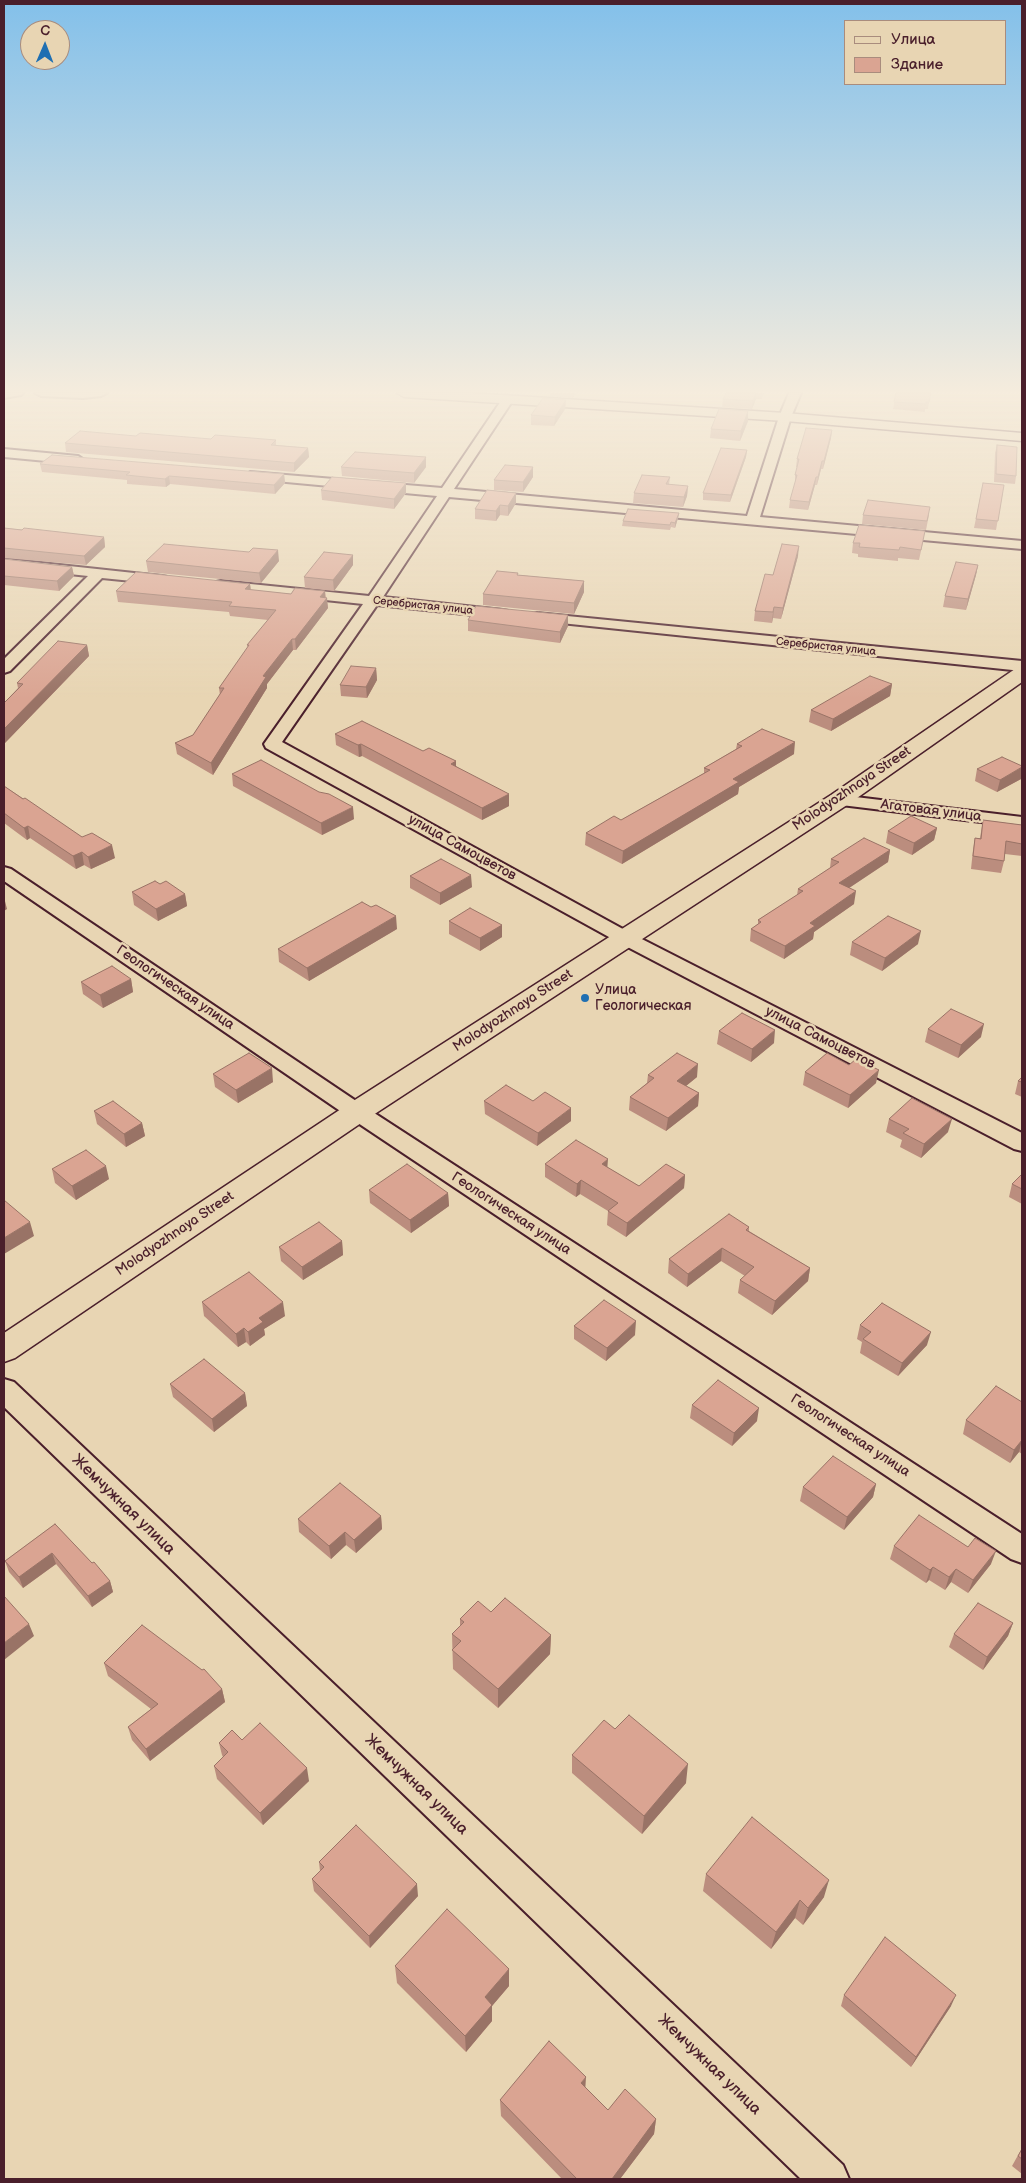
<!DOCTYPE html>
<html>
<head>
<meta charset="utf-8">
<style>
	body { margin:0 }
	#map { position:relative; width:1026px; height:2183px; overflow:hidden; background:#e8d5b3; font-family:"Balsamiq Sans",sans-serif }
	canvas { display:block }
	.frame { position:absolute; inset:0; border:5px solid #4a1f2b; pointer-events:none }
	.legend { position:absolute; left:844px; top:20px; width:162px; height:65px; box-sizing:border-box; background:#e8d5b3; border:1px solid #a98c7d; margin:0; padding:6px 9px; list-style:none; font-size:15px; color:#4a1f2b }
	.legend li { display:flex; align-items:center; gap:10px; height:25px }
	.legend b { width:25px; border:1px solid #a98c7d }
	.north { position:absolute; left:20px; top:20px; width:50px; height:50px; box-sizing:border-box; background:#e8d5b3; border:1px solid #a98c7d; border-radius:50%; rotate:1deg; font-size:14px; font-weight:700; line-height:20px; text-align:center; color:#4a1f2b }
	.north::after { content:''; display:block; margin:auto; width:18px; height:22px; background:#1f6fb2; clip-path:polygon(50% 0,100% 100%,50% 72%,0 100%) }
</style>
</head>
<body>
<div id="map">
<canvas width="1026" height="2183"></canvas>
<div class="frame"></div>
<ul class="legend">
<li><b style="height:6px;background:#e8d5b3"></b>Улица</li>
<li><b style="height:14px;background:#daa492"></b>Здание</li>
</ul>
<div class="north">С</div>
</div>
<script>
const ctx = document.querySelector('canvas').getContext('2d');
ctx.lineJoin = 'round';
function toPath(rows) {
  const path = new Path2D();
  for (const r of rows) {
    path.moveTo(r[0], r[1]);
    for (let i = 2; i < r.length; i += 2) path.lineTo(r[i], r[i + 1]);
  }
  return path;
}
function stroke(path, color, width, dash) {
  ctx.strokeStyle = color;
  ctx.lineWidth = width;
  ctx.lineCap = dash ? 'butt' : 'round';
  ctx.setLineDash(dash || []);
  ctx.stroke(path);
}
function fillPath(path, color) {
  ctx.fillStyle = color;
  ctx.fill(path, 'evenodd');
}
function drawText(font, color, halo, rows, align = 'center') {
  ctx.font = font + ' "Balsamiq Sans",sans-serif';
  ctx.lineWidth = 5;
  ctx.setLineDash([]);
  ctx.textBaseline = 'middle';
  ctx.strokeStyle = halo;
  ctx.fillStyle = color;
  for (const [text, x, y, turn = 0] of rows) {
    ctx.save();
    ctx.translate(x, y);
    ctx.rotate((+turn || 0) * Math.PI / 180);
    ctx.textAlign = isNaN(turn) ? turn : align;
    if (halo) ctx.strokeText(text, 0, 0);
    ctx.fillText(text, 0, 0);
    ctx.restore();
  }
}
const street = toPath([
	[4,393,23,393,21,395,4,398,4,393],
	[35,393,107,393,101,396,83,398,41,396,35,393],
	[789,393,801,393,791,417,760,517,1022,541,1022,549,449,497,383,597,503,610,508,611,510,614,508,617,503,618,377,605,282,742,632,934,1022,1133,1022,1151,1014,1149,618,942,266,748,264,744,363,604,221,589,216,588,214,585,216,582,221,581,369,596,437,496,254,479,250,478,248,475,250,472,442,488,503,398,507,397,513,400,454,489,747,516,779,417,789,393],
	[4,449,78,456,84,460,78,464,4,457,4,449],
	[4,559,162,576,167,577,169,580,167,583,162,584,102,578,10,671,4,673,4,659,88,576,4,567,4,559],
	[537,613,1022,661,1022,671,532,620,530,617,532,614,537,613],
	[839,795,1022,817,1022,827,833,804,830,800,833,796,839,795],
	[4,867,11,869,365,1107,1022,1534,1022,1563,1011,1559,349,1117,4,881,4,867],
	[4,1379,14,1382,843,2165,849,2179,801,2179,4,1407,4,1379]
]);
const secondary = toPath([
	[397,393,470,393,785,413,1022,433,1022,441,785,421,404,397,397,393],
	[1022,667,1022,682,847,805,367,1119,15,1358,4,1362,4,1333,347,1105,831,795,1015,669,1022,667]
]);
const wall = toPath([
	[550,393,576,393,573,398,550,396],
	[726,393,764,393,762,399,756,399,752,409,722,407,723,399],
	[896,393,931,393,928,409,925,409,925,412,893,409],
	[566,400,565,409,554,426,531,425,531,415],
	[748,421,740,441,710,438,711,429],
	[832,430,831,438,823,469,821,469,817,485,815,485,808,510,789,508,790,500,795,483,795,475,797,467,796,467,797,459],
	[136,436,211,439,276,440,276,445,308,448,309,457,294,472,66,452,65,443],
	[997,445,1016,476,1015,484,994,482,995,453],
	[747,450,746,457,730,502,703,500,703,493],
	[40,464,284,474,285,483,275,494,170,484,166,487,127,484,127,480,42,472],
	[341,467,426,467,414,483,342,476],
	[533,477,523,492,494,490,494,480],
	[670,477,669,485,688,486,687,496,683,507,633,503,634,493],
	[983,483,1004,485,996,530,974,528],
	[321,490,406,493,394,509,322,500],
	[516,493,516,503,508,516,500,515,496,521,475,519,475,509],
	[679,513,678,518,675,528,671,527,670,530,622,526,623,521],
	[863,515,929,515,926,530,862,524],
	[4,528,104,537,105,547,86,565,4,558],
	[923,542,919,560,898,558,898,561,858,557,858,554,852,553,853,543],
	[798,556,781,619,773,618,772,623,754,621,755,611,773,575],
	[4,559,72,567,74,576,59,591,4,585],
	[146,561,279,561,261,583,148,572],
	[353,565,334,591,305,588,304,577],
	[978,565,976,575,966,610,943,607,945,596],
	[518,575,584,581,584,592,574,614,483,605,483,594],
	[250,584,251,590,291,594,325,591,328,608,296,650,293,650,267,684,267,688,213,775,177,754,175,743,193,735,220,695,219,688,248,648,247,645,268,620,230,616,229,612,118,602,116,591],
	[468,620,568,626,560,643,468,631],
	[87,645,89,656,4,744,4,703,18,688,17,683],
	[376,668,377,680,367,698,341,696,340,685],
	[892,684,890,696,831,731,809,722,811,710],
	[335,734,423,751,456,761,456,766,509,806,482,820,362,756,359,757,336,745],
	[737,744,794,754,739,787,738,794,622,864,585,845,586,833,621,820,704,773,704,768,736,749],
	[977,769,1021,779,997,792,975,781],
	[232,774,354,819,322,835,233,786],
	[4,786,82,837,115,858,91,869,84,865,76,869,30,838,27,840,4,823],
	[983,820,1022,825,1022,856,1005,854,1004,861,1001,873,971,869,973,850,975,838,980,838],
	[937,828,934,840,912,855,886,843,888,831],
	[890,850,888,862,849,888,854,904,814,932,813,939,784,959,750,941,751,929,758,924,758,920,797,895,798,889,830,868,831,859],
	[410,876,472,887,440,905,410,888],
	[160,884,185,894,187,906,158,921,134,905,132,892],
	[449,921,502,925,502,937,480,951,449,934],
	[397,929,309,981,279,962,278,949],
	[852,942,918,944,882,971,850,955],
	[131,979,133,992,103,1008,83,994,81,982],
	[928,1029,981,1037,958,1058,925,1042],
	[719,1031,774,1043,751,1062,717,1044],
	[849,1065,876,1083,848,1108,803,1085,805,1072],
	[213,1074,273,1082,238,1103,215,1087],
	[648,1075,697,1077,686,1086,699,1093,698,1106,666,1131,629,1110,630,1097,647,1083],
	[1022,1077,1022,1097,1015,1094,1018,1081],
	[484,1101,571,1121,537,1146,485,1114],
	[94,1111,142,1123,145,1136,126,1147,97,1124],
	[889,1119,948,1132,921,1158,900,1147,902,1140,886,1132],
	[545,1164,607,1167,639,1186,685,1175,684,1188,626,1237,607,1225,608,1211,580,1194,576,1197,545,1177],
	[52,1169,109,1179,76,1200,55,1183],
	[1022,1174,1022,1204,1009,1197,1012,1184],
	[369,1190,448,1193,449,1206,411,1233,370,1203],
	[749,1227,749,1231,810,1268,808,1281,772,1315,738,1293,740,1280,745,1276,721,1261,687,1287,668,1273,669,1259],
	[342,1241,343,1255,303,1280,281,1261,279,1247],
	[202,1302,285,1316,264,1329,265,1335,250,1346,246,1342,238,1347,204,1316],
	[860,1325,927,1345,898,1376,860,1353,862,1342,857,1339],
	[574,1326,635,1335,606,1361,574,1339],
	[170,1384,245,1393,247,1406,214,1432,173,1397],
	[1022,1402,1022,1454,1019,1452,1010,1463,963,1434,966,1420],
	[692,1405,757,1421,732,1446,690,1418],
	[876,1484,873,1497,844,1530,800,1501,803,1487],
	[381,1516,382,1529,356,1553,346,1545,331,1559,299,1532,298,1519],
	[55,1524,92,1563,110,1581,113,1592,92,1607,56,1564,23,1588,9,1572,5,1561],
	[894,1546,991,1564,968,1593,951,1582,945,1590,929,1580,926,1583,890,1559],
	[491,1612,551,1635,550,1654,498,1708,453,1669,452,1634,460,1626,460,1619],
	[1013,1623,1008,1636,983,1670,949,1647,954,1634],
	[104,1663,222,1689,225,1702,150,1761,132,1740,128,1727,151,1709,108,1676],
	[615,1729,686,1783,642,1834,572,1773,572,1755],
	[242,1740,309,1781,263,1825,217,1779,214,1766,223,1757,222,1755,219,1743],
	[319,1862,418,1896,370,1948,314,1891,312,1879,320,1871],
	[706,1874,824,1897,803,1925,795,1918,771,1949,703,1891],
	[395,1966,509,1986,492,2006,492,2021,466,2052,397,1983],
	[844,1995,951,2006,911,2067,841,2006],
	[585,2087,608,2110,656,2119,654,2134,620,2179,562,2179,501,2116,500,2100],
	[1022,2148,1022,2174,1012,2166]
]);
const shadedWall = toPath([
	[756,393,756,399,752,409,753,401],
	[566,400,565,409,554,426,555,417],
	[748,411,748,421,740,441,741,431],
	[832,430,831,438,823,469,824,461],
	[308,448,309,457,294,472,294,463],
	[747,450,746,457,730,502,731,495],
	[426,457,426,467,414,483,414,473],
	[822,461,821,469,817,485,818,477],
	[533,467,533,477,523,492,523,482],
	[284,474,285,483,275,494,274,485],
	[169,476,170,484,166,487,165,479],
	[816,477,815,485,808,510,809,502],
	[406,483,406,493,394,509,394,499],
	[688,486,687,496,683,507,684,497],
	[516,493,516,503,508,516,508,506],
	[500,505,500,515,496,521,496,511],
	[679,513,678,518,675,528,675,523],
	[104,537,105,547,86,565,84,556],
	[799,546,798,556,781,619,783,608],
	[278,550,279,561,261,583,259,573],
	[353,555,353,565,334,591,333,580],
	[978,565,976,575,966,610,968,599],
	[72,567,74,576,59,591,57,581],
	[584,581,584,592,574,614,574,603],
	[250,584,251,594,245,589],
	[325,591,325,600,327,598,328,608,296,650,295,639,320,597],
	[774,607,773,618,772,623,773,612],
	[568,615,568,626,560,643,560,632],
	[292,639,293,650,267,684,267,688,213,775,211,763,263,676],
	[87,645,89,656,4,744,4,729],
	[376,668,377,680,367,698,366,687],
	[892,684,890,696,831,731,833,719],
	[795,742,794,754,739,787,738,794,622,864,623,851,733,779],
	[361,744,362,756,359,757,358,745],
	[456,761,456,773,451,764],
	[1022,767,1021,779,997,792,1000,780],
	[509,794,509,806,482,820,482,808],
	[353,807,354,819,322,835,321,823],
	[28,826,30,838,27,840,24,828],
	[937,828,934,840,912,855,914,843],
	[112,845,115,858,91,869,88,857],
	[890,850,888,862,837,896,839,883],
	[82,852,84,865,76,869,73,856],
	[471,875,472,887,440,905,440,893],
	[856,891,854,904,814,932,813,939,784,959,785,946,810,923],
	[185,894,187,906,158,921,156,909],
	[4,897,7,909,4,911],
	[396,916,397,929,309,981,307,968],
	[502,925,502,937,480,951,480,938],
	[921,931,918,944,882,971,885,958],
	[131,979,133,992,103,1008,100,995],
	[984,1024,981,1037,958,1058,961,1045],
	[775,1030,774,1043,751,1062,752,1049],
	[698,1064,697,1077,676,1094,677,1081],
	[272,1068,273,1082,238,1103,236,1090],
	[879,1070,876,1083,848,1108,850,1095],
	[699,1093,698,1106,666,1131,668,1118],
	[571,1108,571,1121,537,1146,538,1133],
	[952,1119,948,1132,921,1158,924,1144],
	[142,1123,145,1136,126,1147,124,1134],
	[608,1159,607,1172,602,1164],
	[106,1166,109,1179,76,1200,72,1186],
	[685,1175,684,1188,626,1237,627,1223],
	[581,1180,580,1194,576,1197,577,1184],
	[448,1193,449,1206,411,1233,410,1220],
	[30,1222,34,1236,4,1254,4,1238],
	[342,1241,343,1255,303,1280,302,1267],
	[722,1248,721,1261,687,1287,688,1274],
	[810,1268,808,1281,772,1315,775,1301],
	[283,1302,285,1316,264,1329,265,1335,250,1346,248,1332,259,1318],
	[636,1321,635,1335,606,1361,607,1348],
	[244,1328,246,1342,238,1347,236,1334],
	[931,1332,927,1345,898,1376,902,1363],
	[245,1393,247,1406,214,1432,212,1419],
	[759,1408,757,1421,732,1446,734,1433],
	[1022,1440,1019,1452,1010,1463,1014,1450],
	[876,1484,873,1497,844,1530,847,1517],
	[381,1516,382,1529,356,1553,354,1540],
	[345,1532,346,1545,331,1559,329,1546],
	[996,1551,991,1564,968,1593,973,1580],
	[52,1553,56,1564,23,1588,19,1577],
	[933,1567,929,1580,926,1583,930,1570],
	[956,1569,951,1582,945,1590,949,1577],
	[110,1581,113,1592,92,1607,88,1596],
	[1013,1623,1008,1636,983,1670,987,1657],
	[29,1624,34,1636,4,1660,4,1643],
	[551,1635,550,1654,498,1708,498,1689],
	[222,1689,225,1702,150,1761,146,1749],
	[688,1764,686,1783,642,1834,644,1816],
	[307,1768,309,1781,263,1825,260,1813],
	[829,1880,824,1897,803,1925,808,1908],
	[417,1884,418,1896,370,1948,369,1936],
	[800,1900,795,1918,771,1949,776,1932],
	[509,1969,509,1986,492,2006,492,2021,466,2052,465,2036,485,1997],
	[956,1995,951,2006,911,2067,916,2057],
	[586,2077,585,2093,581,2083],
	[656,2119,654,2134,620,2179,612,2179]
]);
const building = toPath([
	[726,393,756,393,753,401,723,399,726,393],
	[896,393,931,393,929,402,926,402,926,404,894,402,896,393],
	[543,398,566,400,555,417,531,415,543,398],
	[719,409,748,411,741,431,711,429,719,409],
	[806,428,832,430,824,461,822,461,818,477,816,477,809,502,790,500,797,475,795,475,799,459,797,459,806,428],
	[80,431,136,436,140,433,211,439,215,435,276,440,271,445,308,448,294,463,65,443,80,431],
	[997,445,1017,447,1016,476,996,474,997,445],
	[721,448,747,450,731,495,703,493,721,448],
	[355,452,426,457,414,473,341,467,355,452],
	[52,455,284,474,274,485,169,476,165,479,126,475,130,472,40,464,52,455],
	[505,465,533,467,523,482,494,480,505,465],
	[642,475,670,477,666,484,688,486,684,497,634,493,642,475],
	[332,477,406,483,394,499,321,490,332,477],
	[983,483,1004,485,998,521,976,519,983,483],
	[487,490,516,493,508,506,500,505,496,511,475,509,487,490],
	[868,500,930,507,927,521,863,515,868,500],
	[628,509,679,513,675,523,671,522,670,525,623,521,628,509],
	[859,525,925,531,921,550,900,547,899,550,859,547,860,543,853,543,859,525],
	[4,528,22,530,24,528,104,537,84,556,4,548,4,528],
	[164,544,249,552,253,548,278,550,259,573,146,561,164,544],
	[782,544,799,546,783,608,774,607,773,612,755,611,765,574,773,575,782,544],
	[324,552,353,555,333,580,304,577,324,552],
	[4,559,72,567,57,581,4,576,4,559],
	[956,562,978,565,968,599,945,596,956,562],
	[497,571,518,573,517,575,584,581,574,603,483,594,497,571],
	[136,572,250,584,245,589,291,594,295,588,325,591,320,597,327,598,295,639,292,639,263,676,266,677,211,763,175,743,193,735,224,688,219,688,249,645,247,645,276,610,229,606,232,602,116,591,136,572],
	[476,606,568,615,560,632,468,620,476,606],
	[58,641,87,645,4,729,4,703,23,684,17,683,58,641],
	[351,666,376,668,366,687,340,685,351,666],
	[870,676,892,684,833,719,811,710,870,676],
	[362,721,423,751,429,748,456,761,451,764,509,794,482,808,361,744,358,745,335,734,362,721],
	[762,729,795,742,733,779,739,782,623,851,586,833,614,816,621,820,710,770,704,768,742,746,737,744,762,729],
	[1002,757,1022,766,1022,767,1000,780,977,769,1002,757],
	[261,760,319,792,329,794,353,807,321,823,232,774,261,760],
	[4,786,23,799,25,798,82,837,92,833,112,845,88,857,82,852,73,856,28,826,24,828,4,813,4,786],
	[911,816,937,828,914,843,888,831,911,816],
	[983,820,1022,825,1022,844,1006,841,1004,861,973,856,975,838,981,839,983,820],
	[864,838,890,850,839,883,856,891,810,923,815,926,785,946,751,929,761,922,758,920,803,891,798,889,839,862,831,859,864,838],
	[441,859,471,875,440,893,410,876,441,859],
	[155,881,160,884,166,881,185,894,156,909,132,892,155,881],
	[362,902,371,907,376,905,396,916,307,968,278,949,362,902],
	[470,908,502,925,480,938,449,921,470,908],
	[888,916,921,931,885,958,852,942,888,916],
	[112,966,131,979,100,995,81,982,112,966],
	[951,1009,984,1024,961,1045,928,1029,951,1009],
	[742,1013,775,1030,752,1049,719,1031,742,1013],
	[249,1053,272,1068,236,1090,213,1074,249,1053],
	[677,1053,698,1064,677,1081,699,1093,668,1118,630,1097,654,1078,648,1075,677,1053],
	[827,1053,849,1065,856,1059,879,1070,850,1095,805,1072,827,1053],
	[1022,1077,1022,1082,1018,1081,1022,1077],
	[506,1085,533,1101,545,1092,571,1108,538,1133,484,1101,506,1085],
	[912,1098,952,1119,924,1144,903,1133,909,1129,889,1119,912,1098],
	[113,1101,142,1123,124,1134,94,1111,113,1101],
	[576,1140,608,1159,602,1164,639,1186,666,1164,685,1175,627,1223,608,1211,618,1203,581,1180,577,1184,545,1164,576,1140],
	[86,1150,106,1166,72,1186,52,1169,86,1150],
	[407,1164,448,1193,410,1220,369,1190,407,1164],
	[1022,1174,1022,1189,1012,1184,1022,1174],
	[4,1200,30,1222,4,1238,4,1200],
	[729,1214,749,1227,746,1230,810,1268,775,1301,740,1280,754,1267,722,1248,688,1274,669,1259,729,1214],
	[319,1222,342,1241,302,1267,279,1247,319,1222],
	[249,1272,283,1302,259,1318,263,1322,248,1332,244,1328,236,1334,202,1302,249,1272],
	[604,1300,636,1321,607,1348,574,1326,604,1300],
	[882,1303,931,1332,902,1363,863,1339,871,1332,860,1325,882,1303],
	[204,1359,245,1393,212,1419,170,1384,204,1359],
	[718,1380,759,1408,734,1433,692,1405,718,1380],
	[996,1386,1022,1402,1022,1440,1014,1450,966,1420,996,1386],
	[833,1456,876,1484,847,1517,803,1487,833,1456],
	[340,1483,381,1516,354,1540,345,1532,329,1546,298,1519,340,1483],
	[919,1515,968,1547,975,1538,996,1551,973,1580,956,1569,949,1577,933,1567,930,1570,894,1546,919,1515],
	[55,1524,92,1563,94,1562,110,1581,88,1596,52,1553,19,1577,5,1561,55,1524],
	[4,1596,29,1624,4,1643,4,1596],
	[505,1598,551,1635,498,1689,452,1650,461,1641,452,1634,464,1622,460,1619,478,1601,491,1612,505,1598],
	[978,1603,1013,1623,987,1657,954,1634,978,1603],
	[142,1625,202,1670,204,1669,222,1689,146,1749,128,1727,158,1704,104,1663,142,1625],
	[629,1715,688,1764,644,1816,572,1755,604,1720,615,1729,629,1715],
	[260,1723,307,1768,260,1813,214,1766,228,1752,219,1743,232,1730,242,1740,260,1723],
	[752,1817,829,1880,808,1908,800,1900,776,1932,706,1874,752,1817],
	[356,1825,417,1884,369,1936,312,1879,324,1867,319,1862,356,1825],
	[447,1909,509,1969,485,1997,492,2005,465,2036,395,1966,447,1909],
	[885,1937,956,1995,916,2057,844,1995,885,1937],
	[549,2041,586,2077,581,2083,608,2110,625,2089,656,2119,612,2179,577,2179,500,2100,549,2041],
	[1022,2149,1022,2159,1018,2156,1022,2149]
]);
const markers = [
	[585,998,5,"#1f6fb2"]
];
const farStreetnames = [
	["Серебристая улица",423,606,6],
	["Серебристая улица",826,647,6]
];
const streetNames = [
	["Molodyozhnaya Street",852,789,-34],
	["Агатовая улица",931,811,7],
	["улица Самоцветов",462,848,29],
	["Геологическая улица",175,988,34],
	["Molodyozhnaya Street",513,1011,-33],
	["улица Самоцветов",820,1038,27],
	["Геологическая улица",511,1214,33],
	["Molodyozhnaya Street",175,1234,-34],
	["Геологическая улица",850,1436,33]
];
const poiNames = [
	["Улица",595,990],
	["Геологическая",595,1006]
];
const nearStreetnames = [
	["Жемчужная улица",123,1505,44],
	["Жемчужная улица",416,1785,44],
	["Жемчужная улица",709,2065,44]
];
stroke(street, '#4a1f2b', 4);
stroke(secondary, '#4a1f2b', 3);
fillPath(street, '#e8d5b3');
fillPath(secondary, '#e8d5b3');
fillPath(wall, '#bb8d7e');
fillPath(shadedWall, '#997366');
fillPath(building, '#daa492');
stroke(building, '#997366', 1);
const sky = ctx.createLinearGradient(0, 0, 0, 699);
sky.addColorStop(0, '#83c0ea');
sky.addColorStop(0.56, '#f5ecdd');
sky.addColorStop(1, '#f5ecdd00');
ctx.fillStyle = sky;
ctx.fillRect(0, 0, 1026, 699);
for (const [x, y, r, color] of markers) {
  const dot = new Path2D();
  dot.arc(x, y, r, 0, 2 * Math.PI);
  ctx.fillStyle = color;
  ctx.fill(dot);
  stroke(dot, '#e8d5b3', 2);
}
drawText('11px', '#4a1f2b', '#e8d5b3', farStreetnames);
drawText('14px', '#4a1f2b', '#e8d5b3', streetNames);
drawText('14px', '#4a1f2b', '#e8d5b3', poiNames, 'left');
drawText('16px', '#4a1f2b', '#e8d5b3', nearStreetnames);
</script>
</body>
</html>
